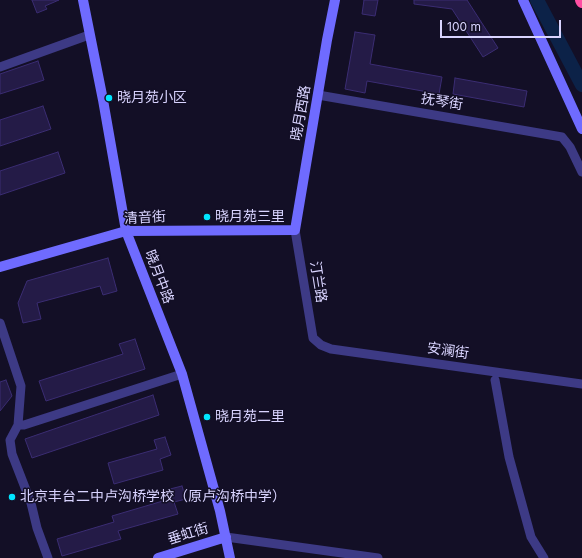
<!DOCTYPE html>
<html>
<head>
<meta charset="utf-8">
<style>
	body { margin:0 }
	#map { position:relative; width:582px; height:558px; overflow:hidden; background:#130f26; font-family:Inter,sans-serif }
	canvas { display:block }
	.scale { position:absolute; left:440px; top:20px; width:121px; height:18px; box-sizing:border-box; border:2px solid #d9d4ff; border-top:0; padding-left:5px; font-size:12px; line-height:14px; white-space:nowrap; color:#d9d4ff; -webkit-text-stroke:3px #130f26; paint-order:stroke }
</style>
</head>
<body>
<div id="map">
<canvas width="582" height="558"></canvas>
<div class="scale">100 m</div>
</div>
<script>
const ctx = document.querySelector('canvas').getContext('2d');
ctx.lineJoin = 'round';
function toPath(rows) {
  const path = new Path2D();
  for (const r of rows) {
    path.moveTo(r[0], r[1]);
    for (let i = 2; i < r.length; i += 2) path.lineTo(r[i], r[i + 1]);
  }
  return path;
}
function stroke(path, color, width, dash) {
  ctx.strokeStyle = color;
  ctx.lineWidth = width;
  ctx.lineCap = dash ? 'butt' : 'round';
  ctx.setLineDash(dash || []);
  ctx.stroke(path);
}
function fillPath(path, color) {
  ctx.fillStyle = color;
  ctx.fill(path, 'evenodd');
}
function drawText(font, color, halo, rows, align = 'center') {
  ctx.font = font + ' Inter,"Noto Sans SC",sans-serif';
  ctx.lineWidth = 3;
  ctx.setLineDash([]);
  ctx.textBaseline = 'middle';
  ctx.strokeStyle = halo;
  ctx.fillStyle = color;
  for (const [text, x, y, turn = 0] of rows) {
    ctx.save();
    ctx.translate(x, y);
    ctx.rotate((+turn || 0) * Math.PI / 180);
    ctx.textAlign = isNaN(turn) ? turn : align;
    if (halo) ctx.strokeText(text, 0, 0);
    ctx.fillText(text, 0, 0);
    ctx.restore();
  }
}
const river = toPath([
	[537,0,582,85]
]);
const building = toPath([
	[32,0,59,0,45,6,47,9,37,13,32,0],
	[364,0,378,0,375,16,362,14,364,0],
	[414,0,467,0,498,48,483,57,452,9,414,4,414,0],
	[355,32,375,35,370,64,442,77,439,94,367,81,365,93,345,89,355,32],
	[38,61,44,80,0,94,0,74,38,61],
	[455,78,527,91,524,107,453,94,455,78],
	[43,106,51,129,0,146,0,120,43,106],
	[58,152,65,173,0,195,0,171,58,152],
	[108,258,117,291,103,295,100,286,37,303,41,319,23,323,18,303,27,281,108,258],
	[135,339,145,369,46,401,39,381,123,354,119,344,135,339],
	[6,380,12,396,0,411,0,382,6,380],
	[153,395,159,415,32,458,25,439,153,395],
	[165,437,171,455,160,459,163,470,114,484,108,463,157,449,154,440,165,437],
	[182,486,186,499,174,502,178,514,118,531,121,539,62,556,57,539,114,522,112,516,173,498,170,489,182,486]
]);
const street = toPath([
	[0,67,89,35],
	[318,95,562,137,570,147,582,172],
	[295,230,313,338,321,345,331,349,582,384],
	[0,323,21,386,18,425,10,440,12,454,31,503,37,528,48,558],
	[495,380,509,457,531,537,544,558],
	[18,425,24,425,182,374],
	[226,537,378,558]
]);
const secondary = toPath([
	[83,0,103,100,126,231,182,374,220,511,230,558],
	[523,0,582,129],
	[0,267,126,231,295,230,327,40,335,0],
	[158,558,226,537]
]);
const highway = toPath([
	[581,0,582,2]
]);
const markers = [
	[109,98,4,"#00e5ff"],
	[207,217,4,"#00e5ff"],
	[207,417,4,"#00e5ff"],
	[12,497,4,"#00e5ff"]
];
const poiNames = [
	["晓月苑小区",117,98],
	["晓月苑三里",215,217],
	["晓月苑二里",215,417],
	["北京丰台二中卢沟桥学校（原卢沟桥中学）",20,497]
];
const streetNames = [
	["抚琴街",442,102,9],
	["晓月西路",301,113,-80],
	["清音街",145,218,-3],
	["晓月中路",159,277,69],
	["汀兰路",318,282,81],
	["安澜街",448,351,8],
	["垂虹街",188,534,-17]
];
stroke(river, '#0c2248', 14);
fillPath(building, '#241b47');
stroke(building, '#3b2d73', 1);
stroke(street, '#3d3a85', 9);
stroke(secondary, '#6f6bff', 10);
stroke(highway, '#ff4fa3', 12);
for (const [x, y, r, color] of markers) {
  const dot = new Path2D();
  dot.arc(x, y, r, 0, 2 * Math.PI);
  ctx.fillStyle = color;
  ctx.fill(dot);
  stroke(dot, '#130f26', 1.5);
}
drawText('14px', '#d9d4ff', '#130f26', poiNames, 'left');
drawText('14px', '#d9d4ff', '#130f26', streetNames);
</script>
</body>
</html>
